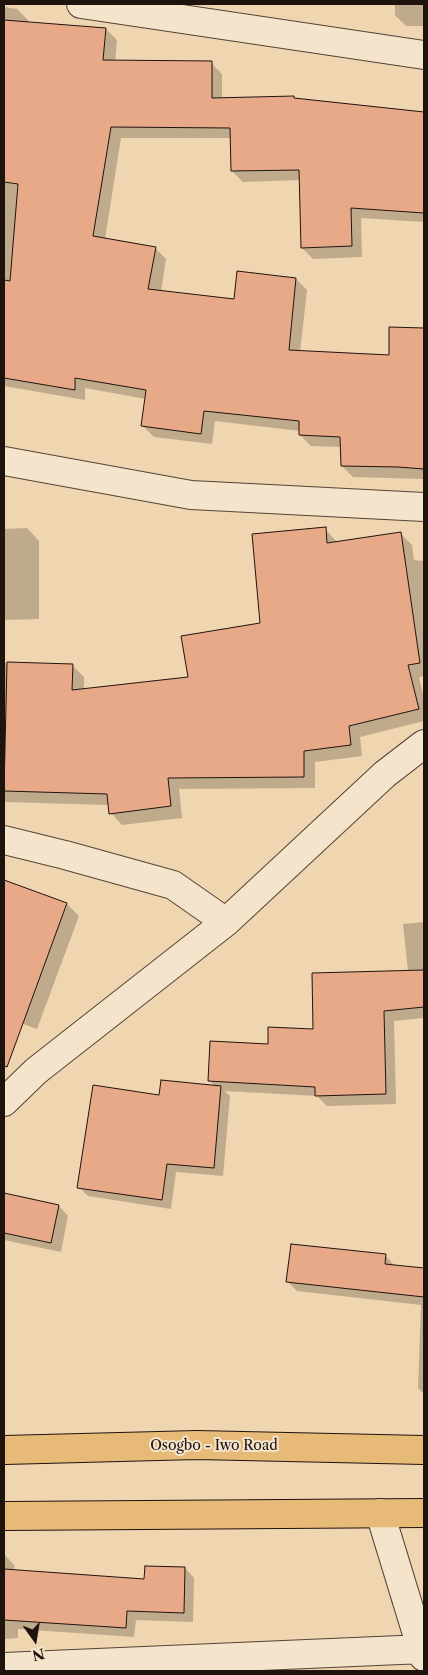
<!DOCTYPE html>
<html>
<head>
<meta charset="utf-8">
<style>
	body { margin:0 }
	#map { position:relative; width:428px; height:1675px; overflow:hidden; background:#efd5b0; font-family:"Libre Caslon Text",serif }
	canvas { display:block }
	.frame { position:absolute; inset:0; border:5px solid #1f130e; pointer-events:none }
	.north { position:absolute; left:10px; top:1615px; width:50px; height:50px; -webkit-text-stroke:4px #f5e4cc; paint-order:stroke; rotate:167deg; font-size:14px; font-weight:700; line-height:20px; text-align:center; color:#1f130e }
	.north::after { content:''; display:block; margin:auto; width:18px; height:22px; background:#1f130e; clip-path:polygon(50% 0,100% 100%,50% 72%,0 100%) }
</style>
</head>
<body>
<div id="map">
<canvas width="428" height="1675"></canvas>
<div class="frame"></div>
<div class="north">N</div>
</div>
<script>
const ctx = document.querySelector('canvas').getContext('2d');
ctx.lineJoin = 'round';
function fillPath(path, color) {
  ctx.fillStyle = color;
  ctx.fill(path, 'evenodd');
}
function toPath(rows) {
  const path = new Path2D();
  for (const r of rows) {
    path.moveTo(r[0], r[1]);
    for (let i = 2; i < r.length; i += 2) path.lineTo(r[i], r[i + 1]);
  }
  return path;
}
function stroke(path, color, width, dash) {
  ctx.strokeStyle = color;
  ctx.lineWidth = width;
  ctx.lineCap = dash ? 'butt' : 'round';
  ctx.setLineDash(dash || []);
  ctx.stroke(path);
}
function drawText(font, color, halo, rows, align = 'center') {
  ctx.font = font + ' "Libre Caslon Text",serif';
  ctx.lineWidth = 4;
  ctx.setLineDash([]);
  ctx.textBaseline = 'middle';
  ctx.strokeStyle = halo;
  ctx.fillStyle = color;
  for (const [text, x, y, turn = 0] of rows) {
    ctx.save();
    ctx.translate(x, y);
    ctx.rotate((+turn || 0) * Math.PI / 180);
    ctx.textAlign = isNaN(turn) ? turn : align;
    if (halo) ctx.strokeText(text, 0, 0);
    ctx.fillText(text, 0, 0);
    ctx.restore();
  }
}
const shadow = toPath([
	[395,4,424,4,424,26,406,26,395,15],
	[4,7,17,9,28,20,28,23,106,29,117,40,115,62,211,63,222,74,222,99,293,97,295,99,424,113,424,222,361,218,362,257,313,259,302,248,301,180,243,182,232,171,231,138,121,138,105,239,155,248,166,259,161,292,235,301,296,279,307,290,300,352,390,356,390,328,424,329,424,479,353,477,342,466,342,447,311,446,300,435,300,431,215,421,212,444,154,437,143,426,146,399,85,388,85,400,4,386],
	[27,528,39,541,39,619,4,620,4,529],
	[325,529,337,542,400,533,412,545,414,560,424,561,424,676,419,677,424,699,424,721,360,737,362,756,315,762,315,788,179,789,182,818,122,825,111,813,110,805,4,802,4,663,72,665,84,677,84,690,190,678,262,624],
	[4,881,67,904,79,916,37,1029,4,1017],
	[424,922,424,1018,394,1021,396,1104,327,1106,317,1096,225,1091,230,1096,223,1176,176,1172,171,1209,88,1196,79,1187,160,1096,215,1086,209,1080,269,1046,315,1031,408,971,403,924],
	[4,1195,59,1206,68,1216,61,1252,4,1240],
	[385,1255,395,1266,424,1269,424,1394,418,1388,421,1305,297,1291,288,1282],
	[5,1555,14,1565,15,1571,145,1581,185,1568,194,1578,193,1622,136,1620,134,1637,18,1629,18,1638,4,1639]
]);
const building = toPath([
	[4,20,106,28,103,60,212,61,212,98,294,96,294,98,424,112,424,213,351,208,352,246,301,248,299,170,231,171,230,128,111,127,93,236,156,247,148,289,234,299,237,271,296,278,289,350,389,355,389,327,424,328,424,469,398,467,341,466,340,437,299,435,299,421,204,411,201,434,141,426,146,390,75,378,75,390,4,378,4,280,10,281,18,184,4,182,4,20],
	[326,527,327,543,401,532,420,663,408,665,419,709,349,726,351,745,304,751,304,777,168,778,171,806,109,814,107,794,4,791,7,662,73,664,72,690,188,677,181,636,260,623,252,534,326,527],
	[4,880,67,903,7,1067,4,1066,4,880],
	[424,970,424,1007,384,1011,386,1094,315,1096,315,1087,208,1081,210,1041,268,1044,268,1027,313,1029,312,973,424,970],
	[161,1080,221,1086,214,1168,167,1164,162,1200,77,1188,93,1085,159,1095,161,1080],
	[4,1193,59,1205,51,1243,4,1233,4,1193],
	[291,1244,386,1254,385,1264,424,1268,424,1297,286,1282,291,1244],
	[145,1566,185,1567,184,1613,127,1611,126,1628,4,1620,4,1569,144,1579,145,1566]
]);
const minor = toPath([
	[81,4,424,55],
	[4,461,191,495,424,507],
	[4,840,65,855,173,885,226,922],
	[4,1102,36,1071,226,922,385,774,424,744],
	[380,1513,424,1657],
	[4,1667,424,1649]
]);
const major = toPath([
	[4,1450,197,1445,424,1450],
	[4,1516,424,1513]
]);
const streetNames = [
	["Osogbo - Iwo Road",214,1446]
];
fillPath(shadow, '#0003');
fillPath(building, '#e8a989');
stroke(building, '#1f130e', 1);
stroke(minor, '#534436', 30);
stroke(major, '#1f130e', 30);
stroke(minor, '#f5e4cc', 28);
stroke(major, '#e8ba78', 28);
drawText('14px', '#1f130e', '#f5e4cc', streetNames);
</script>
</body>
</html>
